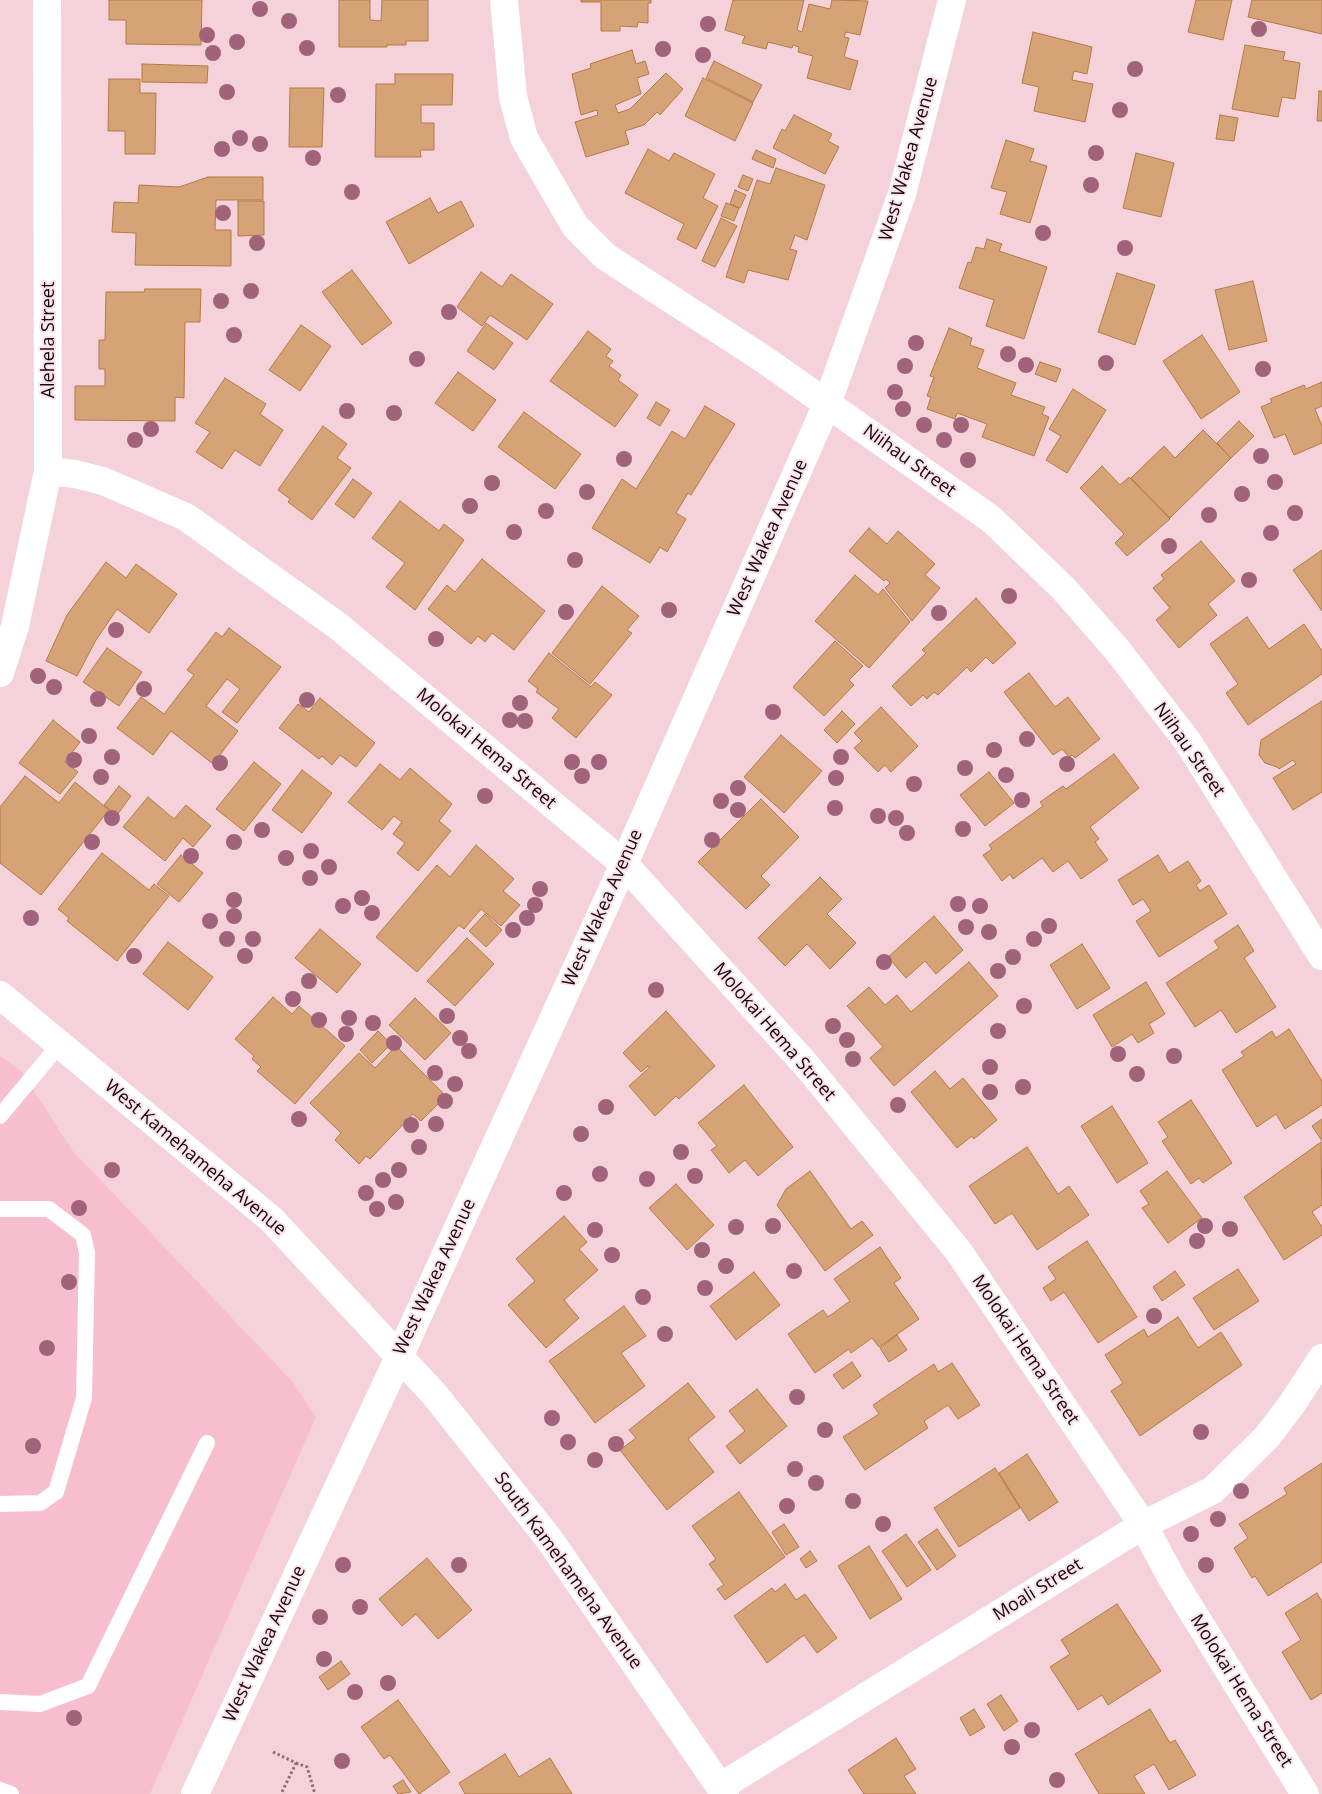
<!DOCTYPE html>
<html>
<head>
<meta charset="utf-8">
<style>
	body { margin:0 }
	canvas { display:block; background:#f5d2da }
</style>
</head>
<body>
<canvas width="1322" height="1794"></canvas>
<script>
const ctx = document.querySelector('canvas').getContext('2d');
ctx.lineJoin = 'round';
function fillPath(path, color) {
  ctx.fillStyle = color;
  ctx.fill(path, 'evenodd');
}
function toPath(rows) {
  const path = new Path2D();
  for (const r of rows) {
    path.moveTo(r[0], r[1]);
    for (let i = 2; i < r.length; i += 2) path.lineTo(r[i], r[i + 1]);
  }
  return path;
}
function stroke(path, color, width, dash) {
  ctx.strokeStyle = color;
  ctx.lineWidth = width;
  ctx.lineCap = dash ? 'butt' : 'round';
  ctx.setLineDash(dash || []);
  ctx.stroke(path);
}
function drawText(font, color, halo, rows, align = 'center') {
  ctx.font = font + ' "Open Sans",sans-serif';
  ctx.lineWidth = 4;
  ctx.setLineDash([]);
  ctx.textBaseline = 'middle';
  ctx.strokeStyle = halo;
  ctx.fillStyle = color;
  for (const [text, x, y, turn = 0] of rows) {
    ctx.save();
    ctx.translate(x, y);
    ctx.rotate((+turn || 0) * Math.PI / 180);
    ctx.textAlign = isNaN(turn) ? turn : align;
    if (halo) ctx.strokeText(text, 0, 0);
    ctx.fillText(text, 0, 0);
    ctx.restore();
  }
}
const built = toPath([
	[0,1056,21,1071,72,1150,293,1382,316,1417,150,1794,0,1794]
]);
const building = toPath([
	[109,0,202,0,201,45,126,44,126,20,109,20,109,0],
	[339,0,370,0,370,20,381,21,382,0,428,0,428,41,406,41,406,45,387,45,387,47,339,47,339,0],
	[581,0,651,0,651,3,648,3,648,23,638,22,637,27,620,26,620,31,601,31,601,2,581,2,581,0],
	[733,0,804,0,797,30,802,32,809,4,830,9,832,0,868,1,860,35,846,32,844,37,849,38,844,57,858,61,850,90,807,78,813,56,798,52,799,47,793,45,792,48,768,42,766,49,742,43,745,36,725,30,733,0],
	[1196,0,1232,0,1223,40,1188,32,1196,0],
	[1252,0,1322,0,1322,34,1248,17,1252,0],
	[1033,32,1092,47,1087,74,1074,71,1072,80,1093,84,1085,122,1034,111,1039,87,1022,83,1033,32],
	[1245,45,1285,52,1283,60,1300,63,1295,99,1282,97,1278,117,1232,109,1245,45],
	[632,50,636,64,645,61,649,74,637,78,641,94,615,105,618,113,630,109,666,73,683,89,660,115,657,112,644,125,625,131,629,144,586,157,575,122,598,115,597,110,581,115,572,74,591,68,590,64,632,50],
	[714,61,762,85,753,102,706,78,714,61],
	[142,64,208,66,207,83,142,82,142,64],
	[395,74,453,74,452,105,421,105,421,123,434,123,434,150,420,150,421,157,375,157,376,84,395,84,395,74],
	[703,78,753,103,735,141,685,116,703,78],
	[109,79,140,79,140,93,156,93,155,154,125,154,125,131,108,131,109,79],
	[290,88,324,88,322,147,289,147,290,88],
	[1319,91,1322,91,1322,121,1317,121,1319,91],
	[794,115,832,134,828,141,839,147,825,174,773,148,782,129,785,131,794,115],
	[1220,115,1238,118,1234,141,1216,139,1220,115],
	[1006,140,1034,149,1030,161,1047,166,1030,223,1000,214,1007,192,991,188,1006,140],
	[648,149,669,161,674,153,715,174,703,198,718,206,696,249,677,239,684,224,625,193,648,149],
	[756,150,776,159,773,168,752,159,756,150],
	[1136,153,1174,163,1161,217,1123,208,1136,153],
	[776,168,825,185,807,240,795,235,790,249,797,251,788,280,748,270,744,283,726,277,757,180,770,184,776,168],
	[743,175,753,179,748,191,738,187,743,175],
	[208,177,263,177,263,200,216,200,215,230,231,230,231,266,135,265,136,233,112,232,114,202,138,203,139,185,179,187,208,177],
	[735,190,746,195,740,208,730,204,735,190],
	[430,198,438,213,461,201,474,226,409,264,386,222,430,198],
	[238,201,264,201,264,235,238,236,238,201],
	[726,203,739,208,734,221,721,216,726,203],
	[721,218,737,226,715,267,702,261,721,218],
	[987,239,1002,244,999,251,1047,267,1024,339,986,326,994,300,959,288,968,262,971,263,976,247,984,249,987,239],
	[352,270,392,323,362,345,322,292,352,270],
	[481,272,502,287,511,274,553,304,527,340,490,315,482,326,457,307,481,272],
	[1117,273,1155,285,1135,345,1098,332,1117,273],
	[1253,281,1267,341,1229,350,1215,290,1253,281],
	[145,289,201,289,200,322,185,322,184,398,175,397,175,421,75,420,75,386,105,386,105,369,99,369,99,340,105,340,106,292,144,292,145,289],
	[486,323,513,343,494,370,467,351,486,323],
	[301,325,331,346,300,391,269,370,301,325],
	[949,328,972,338,970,345,984,350,977,368,1016,383,1011,395,1045,407,1042,414,1049,417,1034,456,982,437,987,424,957,413,955,419,927,409,931,397,927,396,934,377,930,376,949,328],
	[588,331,611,349,606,356,613,361,609,366,621,375,618,380,638,395,615,427,550,381,588,331],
	[1202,335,1240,392,1201,419,1163,361,1202,335],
	[1040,362,1061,369,1056,382,1035,374,1040,362],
	[458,372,496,400,473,431,435,403,458,372],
	[225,378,266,404,260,414,283,430,260,466,235,450,222,469,196,452,210,432,195,423,225,378],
	[1322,382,1322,406,1315,409,1322,426,1322,443,1294,455,1285,434,1274,438,1261,407,1272,402,1270,399,1304,385,1306,389,1322,382],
	[1073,389,1106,410,1067,473,1046,460,1061,436,1049,429,1073,389],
	[656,402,670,410,660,426,647,418,656,402],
	[705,406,735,424,691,495,688,493,676,513,686,519,667,552,660,547,650,563,592,528,622,479,636,489,672,431,685,439,705,406],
	[524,412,581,454,555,489,498,447,524,412],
	[1239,421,1254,436,1231,458,1217,443,1239,421],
	[323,426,347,444,337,458,351,468,312,520,288,502,290,499,278,490,323,426],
	[1203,430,1231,458,1170,518,1131,478,1164,446,1175,458,1203,430],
	[1102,466,1120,485,1129,477,1170,519,1127,556,1115,543,1124,534,1080,488,1102,466],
	[353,479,372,493,354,518,335,504,353,479],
	[400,501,439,531,444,524,464,540,415,610,386,587,405,563,372,538,400,501],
	[869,528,887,544,898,531,935,564,925,575,940,588,912,621,885,588,890,583,886,579,884,581,849,551,869,528],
	[1201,541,1235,581,1208,604,1217,615,1179,648,1156,620,1170,608,1153,588,1164,579,1161,575,1201,541],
	[1322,550,1322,611,1293,570,1322,550],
	[482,559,545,611,514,650,492,633,485,642,478,636,471,644,428,609,447,585,455,592,482,559],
	[106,562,126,578,136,564,177,594,149,633,117,609,96,640,77,676,46,661,67,615,106,562],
	[855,575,878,595,883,589,910,622,869,668,815,621,855,575],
	[602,586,639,616,627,630,632,633,590,684,552,653,602,586],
	[976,598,1016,643,993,664,986,657,971,672,967,667,938,695,934,692,927,699,923,695,911,706,892,686,926,653,922,650,976,598],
	[1247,617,1269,649,1304,624,1322,651,1322,674,1248,725,1226,693,1238,684,1210,644,1247,617],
	[229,628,281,667,237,723,222,712,240,689,227,679,206,706,238,731,213,764,171,731,153,755,117,728,141,697,164,714,194,675,187,670,216,632,222,637,229,628],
	[835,641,863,666,849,680,854,685,824,716,793,687,835,641],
	[107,648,142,672,119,706,83,682,107,648],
	[549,653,591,687,595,682,612,695,576,738,552,718,559,709,536,692,538,689,528,681,549,653],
	[1029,673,1055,707,1068,697,1100,739,1075,758,1072,755,1069,757,1062,749,1053,755,1004,692,1029,673],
	[320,698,375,743,356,767,340,755,332,765,322,756,319,759,279,728,298,704,309,712,320,698],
	[1322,701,1322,792,1293,810,1273,778,1296,764,1293,760,1279,769,1277,767,1265,763,1259,755,1261,740,1322,701],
	[881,707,918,746,891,772,885,765,878,772,854,748,862,741,854,733,881,707],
	[842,711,855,724,837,743,824,730,842,711],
	[53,720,80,742,65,762,78,772,60,794,19,763,53,720],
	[781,735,822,771,784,813,744,777,781,735],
	[1114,754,1139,788,1090,827,1099,839,1095,842,1108,860,1081,879,1068,861,1053,872,1042,858,1013,879,1010,874,1002,881,983,855,992,849,989,845,1043,806,1040,802,1063,786,1066,789,1114,754],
	[254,762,281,784,244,831,216,809,254,762],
	[380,764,400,780,410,768,452,804,439,821,451,831,418,871,397,853,405,843,393,834,402,822,394,816,382,830,348,802,380,764],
	[302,770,332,793,302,833,272,810,302,770],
	[989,772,1014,803,985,826,960,795,989,772],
	[25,776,59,803,75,782,109,810,41,895,0,863,0,807,25,776],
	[119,786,131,796,117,815,104,805,119,786],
	[148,797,174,819,186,805,211,826,193,847,183,838,165,861,123,827,148,797],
	[761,799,799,837,761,876,770,885,746,909,698,862,761,799],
	[476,845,514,879,503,891,520,905,501,926,481,909,464,929,459,925,417,972,376,937,437,865,450,877,476,845],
	[102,853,149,890,154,884,169,896,117,961,67,921,69,918,58,909,102,853],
	[181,855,203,873,179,902,157,884,181,855],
	[1158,855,1169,873,1188,861,1201,881,1196,885,1200,891,1209,885,1227,914,1159,957,1136,921,1151,911,1143,899,1133,905,1118,880,1158,855],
	[820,877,842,899,827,914,856,943,830,969,807,944,785,966,758,938,820,877],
	[485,914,502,930,486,947,469,931,485,914],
	[934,916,963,950,936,974,925,961,906,978,888,957,934,916],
	[1238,925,1254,951,1244,958,1276,1007,1236,1033,1221,1010,1195,1027,1166,983,1219,948,1214,941,1238,925],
	[320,929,361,964,337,993,295,958,320,929],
	[467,938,494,964,455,1006,427,981,467,938],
	[168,942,213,977,188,1010,143,974,168,942],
	[1082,944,1110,988,1077,1009,1050,965,1082,944],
	[969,962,998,996,894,1086,870,1058,883,1047,847,1006,869,987,885,1005,897,995,911,1012,969,962],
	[1146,982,1165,1014,1149,1024,1154,1033,1138,1043,1132,1034,1112,1047,1093,1015,1146,982],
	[273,997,292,1014,299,1006,345,1046,295,1104,257,1071,261,1067,252,1059,254,1056,235,1039,273,997],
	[415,998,451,1033,425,1060,389,1025,415,998],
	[666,1011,715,1066,679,1099,676,1096,655,1116,629,1086,650,1067,648,1066,641,1072,623,1053,666,1011],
	[1289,1029,1322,1081,1322,1105,1285,1129,1276,1114,1257,1127,1222,1070,1244,1056,1241,1052,1272,1031,1276,1038,1289,1029],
	[378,1031,391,1044,372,1063,360,1050,378,1031],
	[396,1046,446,1096,421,1121,413,1114,370,1159,366,1156,359,1164,335,1140,341,1133,310,1103,359,1053,375,1068,396,1046],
	[935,1071,950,1089,963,1078,997,1120,974,1139,972,1136,957,1148,911,1092,935,1071],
	[744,1085,793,1147,758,1176,745,1160,729,1173,711,1150,717,1146,698,1123,744,1085],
	[1191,1100,1232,1163,1203,1183,1199,1178,1191,1184,1162,1141,1168,1137,1158,1122,1191,1100],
	[1112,1106,1148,1163,1117,1183,1081,1126,1112,1106],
	[1322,1119,1322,1141,1312,1126,1322,1119],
	[1321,1142,1322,1205,1312,1212,1322,1227,1322,1235,1284,1260,1244,1197,1321,1142],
	[1027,1147,1058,1194,1069,1186,1089,1215,1037,1250,1012,1213,995,1224,969,1186,1027,1147],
	[810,1171,851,1229,862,1221,873,1235,825,1271,777,1205,786,1189,810,1171],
	[1167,1171,1202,1218,1168,1243,1142,1208,1149,1204,1140,1191,1167,1171],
	[676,1184,714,1225,687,1250,649,1208,676,1184],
	[564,1216,587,1242,579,1249,598,1270,564,1300,579,1318,546,1348,508,1305,535,1281,516,1259,564,1216],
	[1087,1241,1137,1317,1098,1343,1064,1292,1051,1301,1043,1288,1056,1279,1048,1267,1087,1241],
	[880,1247,901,1278,894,1283,919,1319,879,1347,872,1338,851,1353,849,1349,815,1373,788,1334,823,1310,828,1317,850,1301,834,1279,880,1247],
	[1238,1269,1259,1301,1214,1330,1193,1298,1238,1269],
	[1175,1271,1185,1285,1162,1301,1153,1287,1175,1271],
	[754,1272,780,1305,736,1340,710,1306,754,1272],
	[624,1306,646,1336,621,1353,645,1386,595,1423,549,1361,624,1306],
	[1178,1317,1198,1348,1221,1332,1242,1365,1140,1436,1111,1391,1123,1383,1105,1355,1144,1329,1148,1337,1178,1317],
	[897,1335,907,1350,889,1362,880,1348,897,1335],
	[852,1362,861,1376,843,1389,833,1375,852,1362],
	[952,1363,980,1405,958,1419,948,1405,924,1421,928,1428,865,1470,843,1437,879,1414,873,1405,934,1364,938,1372,952,1363],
	[688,1383,715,1417,688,1439,714,1472,667,1510,620,1450,636,1438,629,1430,688,1383],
	[757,1389,787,1426,740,1464,726,1446,745,1431,729,1411,757,1389],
	[1027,1454,1058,1502,1029,1521,999,1473,1027,1454],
	[1322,1463,1322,1562,1268,1596,1255,1576,1252,1578,1234,1548,1248,1538,1239,1524,1287,1494,1284,1488,1322,1463],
	[995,1468,1020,1508,959,1547,934,1508,995,1468],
	[739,1492,785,1557,725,1600,717,1589,724,1585,709,1564,716,1559,692,1526,739,1492],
	[784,1524,799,1547,786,1555,772,1532,784,1524],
	[937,1529,956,1556,937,1570,918,1542,937,1529],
	[906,1534,931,1570,907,1587,882,1551,906,1534],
	[869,1546,902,1599,870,1619,838,1566,869,1546],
	[810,1551,817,1561,806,1568,800,1559,810,1551],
	[427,1558,472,1610,438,1639,416,1614,402,1626,379,1599,427,1558],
	[785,1584,796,1600,805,1594,837,1638,817,1653,804,1635,767,1663,734,1616,772,1588,775,1592,785,1584],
	[1317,1593,1322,1602,1322,1693,1311,1700,1282,1652,1301,1640,1285,1613,1317,1593],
	[1117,1604,1161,1671,1108,1705,1102,1695,1078,1710,1050,1667,1070,1654,1061,1640,1117,1604],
	[341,1661,350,1674,328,1690,319,1677,341,1661],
	[1001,1695,1018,1721,1004,1731,987,1704,1001,1695],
	[398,1700,450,1772,419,1794,390,1755,384,1759,361,1727,398,1700],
	[974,1709,985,1727,970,1736,960,1718,974,1709],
	[1150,1709,1170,1743,1175,1740,1196,1775,1169,1790,1154,1764,1134,1776,1145,1794,1099,1794,1075,1754,1150,1709],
	[896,1738,916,1769,904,1776,916,1794,864,1794,848,1770,896,1738],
	[505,1754,519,1777,550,1758,572,1794,465,1794,459,1783,505,1754],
	[403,1780,411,1792,398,1794,393,1786,403,1780]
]);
const path = toPath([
	[273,1752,296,1763,281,1794],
	[296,1763,307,1767,315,1794]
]);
const lane = toPath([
	[0,1116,60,1044],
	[0,1209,49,1209,83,1235,87,1253,84,1398,56,1492,40,1503,0,1504],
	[0,1702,40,1704,88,1686,207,1443],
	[0,1790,11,1794]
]);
const street = toPath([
	[504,0,513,97,524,138,575,226,606,257,762,358,991,519,1064,589,1118,651,1188,742,1322,956],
	[48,471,75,474,103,481,186,517,338,626,624,864,807,1066,959,1252,1143,1525,1174,1582,1305,1794],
	[0,673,15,626,48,471,47,0],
	[720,1787,1143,1525,1213,1490,1267,1437,1292,1404,1322,1358]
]);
const secondary = toPath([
	[0,995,271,1219,435,1395,549,1539,725,1794],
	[195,1794,399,1357,624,864,827,404,902,194,952,0]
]);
const trees = [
	[260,9],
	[289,21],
	[708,24],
	[1259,29],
	[207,35],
	[237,42],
	[307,48],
	[663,49],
	[213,53],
	[703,55],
	[1135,69],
	[227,92],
	[338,95],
	[1120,110],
	[240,138],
	[260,144],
	[222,149],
	[1096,153],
	[313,158],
	[1091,185],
	[352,192],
	[223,213],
	[1043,233],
	[257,243],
	[1125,248],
	[251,291],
	[221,301],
	[449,312],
	[234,335],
	[916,343],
	[1008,354],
	[417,359],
	[1106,363],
	[1026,365],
	[905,366],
	[1263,369],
	[895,392],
	[903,409],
	[347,411],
	[394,413],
	[924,425],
	[961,425],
	[151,429],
	[135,440],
	[944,440],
	[1261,456],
	[624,459],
	[968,460],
	[1275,482],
	[492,483],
	[587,492],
	[1242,494],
	[470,506],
	[546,511],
	[1295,513],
	[1209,515],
	[514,532],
	[1271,533],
	[1169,546],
	[575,560],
	[1249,580],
	[1009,596],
	[669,610],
	[566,612],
	[939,613],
	[116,630],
	[436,639],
	[38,676],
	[54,687],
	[144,689],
	[98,699],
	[307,700],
	[520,703],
	[773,712],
	[510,720],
	[525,721],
	[89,736],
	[1027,739],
	[994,750],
	[112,757],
	[841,757],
	[74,760],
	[572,762],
	[599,762],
	[220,763],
	[1067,764],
	[965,768],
	[1006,775],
	[582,776],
	[101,777],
	[836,778],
	[914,784],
	[738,788],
	[485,796],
	[1022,800],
	[721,801],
	[835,808],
	[738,810],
	[878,816],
	[112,818],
	[896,818],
	[963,829],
	[262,830],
	[907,833],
	[712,840],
	[92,842],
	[234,842],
	[311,851],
	[191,856],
	[286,858],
	[329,867],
	[310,878],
	[540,889],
	[362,898],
	[234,900],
	[958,904],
	[535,905],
	[343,906],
	[980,906],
	[372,913],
	[234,916],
	[31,918],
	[527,918],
	[210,921],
	[1049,926],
	[966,927],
	[513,930],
	[989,932],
	[227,939],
	[253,939],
	[1034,939],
	[134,956],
	[245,956],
	[1013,957],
	[884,962],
	[998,971],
	[309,981],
	[656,990],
	[293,999],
	[1024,1006],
	[447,1016],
	[349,1018],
	[319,1020],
	[373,1023],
	[833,1026],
	[998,1031],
	[346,1034],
	[460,1038],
	[847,1040],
	[394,1043],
	[469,1051],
	[1118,1054],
	[1174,1056],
	[853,1059],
	[990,1067],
	[435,1073],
	[1137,1074],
	[455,1084],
	[1023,1087],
	[990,1092],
	[445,1101],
	[898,1105],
	[606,1107],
	[299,1119],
	[436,1124],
	[411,1125],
	[581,1134],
	[419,1147],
	[681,1152],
	[112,1170],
	[399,1170],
	[600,1174],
	[695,1176],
	[647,1179],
	[383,1180],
	[366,1193],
	[564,1193],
	[396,1202],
	[79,1208],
	[377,1209],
	[773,1226],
	[1205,1226],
	[736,1227],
	[1230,1229],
	[595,1230],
	[1197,1241],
	[702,1250],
	[612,1255],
	[726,1266],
	[794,1271],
	[69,1282],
	[705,1288],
	[643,1297],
	[1154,1316],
	[665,1334],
	[47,1348],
	[797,1397],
	[552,1418],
	[825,1430],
	[1201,1432],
	[568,1442],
	[616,1444],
	[33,1446],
	[595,1460],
	[795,1469],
	[816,1483],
	[1241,1491],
	[853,1501],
	[787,1506],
	[1218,1519],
	[883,1524],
	[1191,1534],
	[343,1565],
	[459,1565],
	[1206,1565],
	[360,1607],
	[320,1617],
	[324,1659],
	[388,1683],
	[355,1692],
	[74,1718],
	[1032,1730],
	[1012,1747],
	[342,1761],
	[1057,1780]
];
const streetNames = [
	["West Wakea Avenue",909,159,-74],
	["Alehela Street",49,340,-90],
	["Niihau Street",909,461,36],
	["West Wakea Avenue",768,538,-66],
	["Molokai Hema Street",486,749,40],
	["Niihau Street",1189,750,55],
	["West Wakea Avenue",603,908,-66],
	["Molokai Hema Street",774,1032,49],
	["West Kamehameha Avenue",195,1158,40],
	["West Wakea Avenue",435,1277,-65],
	["Molokai Hema Street",1025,1350,56],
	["South Kamehameha Avenue",568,1571,54],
	["Moali Street",1038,1590,-32],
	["West Wakea Avenue",265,1644,-65],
	["Molokai Hema Street",1241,1691,58]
];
fillPath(built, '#f7bfcd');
fillPath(building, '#d6a377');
stroke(building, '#b47a44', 1);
stroke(path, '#8c6e76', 3, [2.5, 2.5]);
stroke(lane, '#fff', 16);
stroke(street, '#fff', 28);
stroke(secondary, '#fff', 28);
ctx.fillStyle = '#a0637a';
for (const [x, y] of trees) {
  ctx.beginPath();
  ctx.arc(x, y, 8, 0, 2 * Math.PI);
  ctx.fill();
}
drawText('18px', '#1b020a', '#f7e5e9', streetNames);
</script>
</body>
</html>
